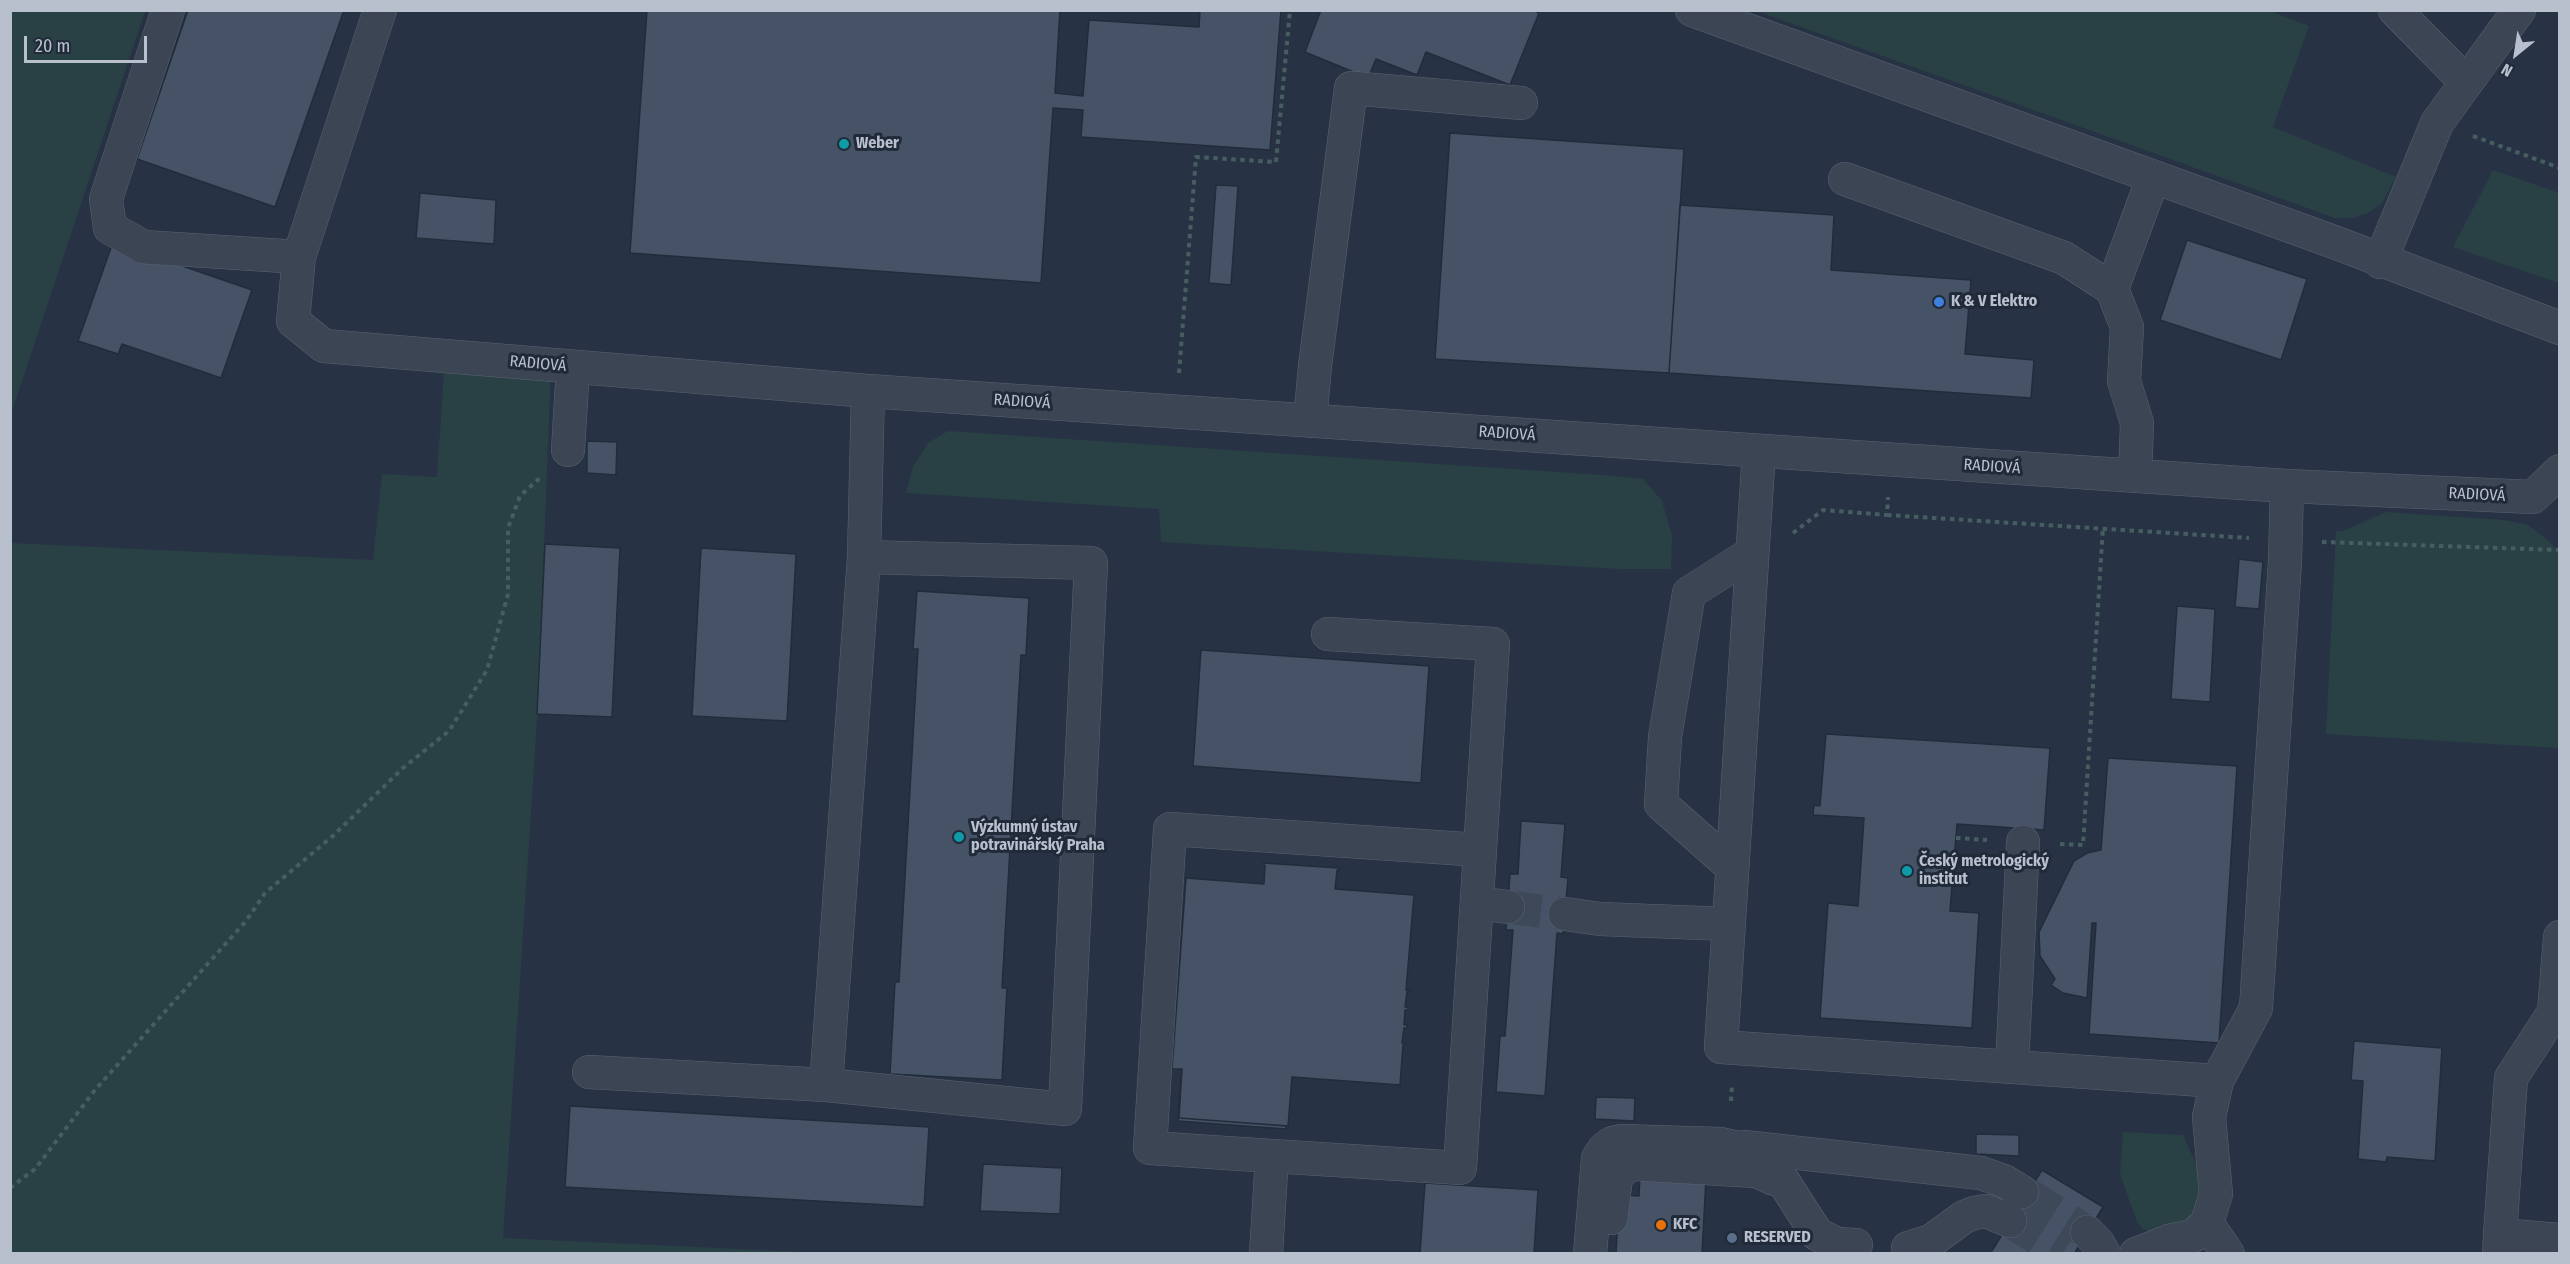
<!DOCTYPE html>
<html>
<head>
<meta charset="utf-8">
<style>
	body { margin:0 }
	#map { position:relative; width:2570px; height:1264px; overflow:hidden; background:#273344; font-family:"Fira Sans Condensed",sans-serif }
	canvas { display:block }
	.frame { position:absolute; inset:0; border:12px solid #b9c0cd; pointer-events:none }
	.north { position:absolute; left:2486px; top:24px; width:60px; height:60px; -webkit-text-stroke:4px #202a39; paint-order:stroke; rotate:210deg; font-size:16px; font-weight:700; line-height:24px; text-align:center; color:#b9c0cd }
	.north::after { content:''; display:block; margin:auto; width:21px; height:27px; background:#b9c0cd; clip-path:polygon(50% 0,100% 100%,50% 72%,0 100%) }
	.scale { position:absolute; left:24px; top:36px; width:123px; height:27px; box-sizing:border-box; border:3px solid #b9c0cd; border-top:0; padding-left:8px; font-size:18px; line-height:21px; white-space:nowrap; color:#b9c0cd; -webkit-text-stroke:4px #202a39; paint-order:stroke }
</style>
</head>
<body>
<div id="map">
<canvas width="2570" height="1264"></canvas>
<div class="frame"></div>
<div class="north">N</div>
<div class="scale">20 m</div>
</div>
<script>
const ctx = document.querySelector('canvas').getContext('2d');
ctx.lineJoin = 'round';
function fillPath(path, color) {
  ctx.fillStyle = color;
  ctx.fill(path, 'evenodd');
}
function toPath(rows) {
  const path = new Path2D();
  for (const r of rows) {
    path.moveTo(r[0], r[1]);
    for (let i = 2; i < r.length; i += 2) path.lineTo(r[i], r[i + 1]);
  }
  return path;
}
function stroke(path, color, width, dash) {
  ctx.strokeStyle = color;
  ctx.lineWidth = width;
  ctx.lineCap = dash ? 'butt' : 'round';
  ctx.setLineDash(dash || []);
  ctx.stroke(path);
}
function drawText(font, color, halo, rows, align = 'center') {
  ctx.font = font + ' "Fira Sans Condensed",sans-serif';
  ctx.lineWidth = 6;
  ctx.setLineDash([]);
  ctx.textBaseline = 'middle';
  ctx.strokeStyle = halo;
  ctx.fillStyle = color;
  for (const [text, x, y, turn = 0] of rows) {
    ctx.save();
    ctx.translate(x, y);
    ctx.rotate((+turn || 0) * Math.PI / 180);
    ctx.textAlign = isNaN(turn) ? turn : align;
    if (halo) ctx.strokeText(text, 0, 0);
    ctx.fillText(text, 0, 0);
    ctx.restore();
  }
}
const green = toPath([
	[11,10,145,11,11,414,10,11],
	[1757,11,2270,11,2309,26,2273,127,2396,177,2381,204,2370,212,2354,218,2335,218],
	[2493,170,2559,193,2559,283,2453,247],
	[445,356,551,365,538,705,503,1238,824,1253,11,1254,11,543,373,560,382,474,437,477],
	[948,431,1602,475,1643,479,1662,501,1672,536,1671,569,1619,569,1161,542,1159,509,906,493,913,467,928,443],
	[2386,512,2503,520,2528,525,2551,543,2560,555,2559,748,2326,734,2336,531,2343,531],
	[2123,1132,2183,1135,2199,1171,2201,1188,2193,1216,2183,1226,2150,1233,2142,1228,2137,1222,2120,1174]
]);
const building = toPath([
	[188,10,344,10,275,207,137,159,188,10],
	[647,10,1060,10,1055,93,1083,96,1089,20,1199,27,1200,10,1281,10,1270,150,1081,137,1083,110,1053,108,1041,283,630,253,647,10],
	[1321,10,1532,10,1539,13,1510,85,1426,52,1417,75,1376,59,1368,78,1305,52,1321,10],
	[1450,133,1684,149,1669,373,1435,359,1450,133],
	[1216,185,1238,186,1231,285,1209,283,1216,185],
	[420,193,496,200,494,244,416,238,420,193],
	[1680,205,1834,215,1831,270,1971,280,1965,354,2034,360,2031,398,1669,373,1680,205],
	[2187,240,2307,279,2281,360,2160,320,2187,240],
	[113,242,252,290,221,378,122,344,118,354,78,341,113,242],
	[587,441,617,442,616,475,587,473,587,441],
	[545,544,620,548,612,717,537,714,545,544],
	[701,548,796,554,787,721,692,716,701,548],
	[2239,559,2263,562,2259,609,2235,607,2239,559],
	[917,591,1029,598,1026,655,1021,655,1002,988,1007,988,1002,1080,890,1074,895,982,899,982,918,649,913,649,917,591],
	[2177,606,2215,609,2210,702,2171,699,2177,606],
	[1201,650,1429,666,1421,783,1193,766,1201,650],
	[1826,734,2050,748,2044,830,1957,824,1950,911,1979,913,1972,1028,1820,1018,1828,903,1858,906,1864,818,1813,815,1814,805,1820,806,1826,734],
	[2108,758,2237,766,2219,1043,2089,1034,2096,923,2092,923,2087,998,2063,993,2051,985,2055,979,2040,956,2039,932,2074,861,2087,853,2101,850,2108,758],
	[1521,821,1565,824,1561,877,1568,878,1563,934,1557,933,1545,1096,1496,1092,1500,1036,1505,1036,1513,930,1506,930,1510,874,1518,874,1521,821],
	[1263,863,1339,868,1339,871,1337,870,1335,889,1414,895,1406,990,1410,992,1407,992,1405,1007,1408,1007,1408,1010,1405,1010,1404,1025,1407,1025,1407,1028,1404,1028,1402,1043,1406,1043,1403,1045,1400,1085,1292,1077,1288,1126,1179,1118,1182,1069,1172,1069,1186,878,1264,884,1265,866,1263,863],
	[2354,1041,2442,1048,2435,1161,2387,1157,2386,1162,2358,1159,2363,1081,2351,1080,2354,1041],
	[1181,1074,1179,1118,1286,1126,1286,1129,1178,1121,1181,1074],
	[1596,1097,1635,1098,1634,1121,1595,1119,1596,1097],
	[570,1106,929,1127,924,1207,565,1187,570,1106],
	[1976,1134,2019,1135,2019,1156,1976,1154,1976,1134],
	[983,1164,1062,1168,1060,1214,980,1211,983,1164],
	[2042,1170,2103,1207,2074,1254,1990,1254,2042,1170],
	[1640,1175,1706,1178,1702,1254,1616,1254,1619,1195,1639,1196,1640,1175],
	[1425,1183,1538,1190,1534,1254,1420,1254,1425,1183]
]);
const minorTunnel = toPath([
	[1508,907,1565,914],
	[2027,1194,2087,1232],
	[2010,1221,2062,1254]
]);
const path = toPath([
	[2473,136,2560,168],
	[1179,373,1196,157,1276,162,1290,10],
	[1887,515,2249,538],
	[1793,533,1823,510,1887,515,1888,497],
	[2322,542,2560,550],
	[1956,838,1987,840],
	[2060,844,2083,845,2103,527],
	[1731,1101,1732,1085],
	[10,1188,35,1169,95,1090,246,921,265,893,334,835,403,768,449,731,487,670,508,594,508,528,520,496,542,476]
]);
const minor = toPath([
	[168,10,106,199,110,228,144,247,299,257],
	[380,10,299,257,293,321,324,346,868,391,2287,486,2533,497,2560,471],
	[1692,10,2334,242,2560,328],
	[2395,10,2466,82],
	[1845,179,2064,258,2112,289,2127,327,2124,381,2137,423,2135,476],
	[2380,262,2437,123,2519,10],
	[2112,289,2153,178],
	[1310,421,1315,366,1351,88,1521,103],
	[568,450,573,367],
	[1759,451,1721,1047,2217,1081],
	[1732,867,1661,804,1665,737,1689,593,1752,553],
	[1477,903,1508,907],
	[1565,914,1600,919,1729,924],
	[2012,1066,2023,842],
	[589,1072,826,1085,1065,1109,1091,563,864,557],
	[826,1085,864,557,868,391],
	[1744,1147,1981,1173,2004,1181,2022,1192],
	[1272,1156,1150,1148,1170,829,1480,850],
	[1611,1218,1616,1177,1627,1166,1635,1164,1756,1171,1774,1179],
	[2207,1223,2228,1254],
	[2087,1232,2098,1243,2104,1254],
	[2500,1235,2511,1078,2554,1012,2560,937],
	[1908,1248,1931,1241,1964,1217,1974,1213,1986,1211,2010,1221],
	[1266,1254,1272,1156,1460,1168,1493,644,1328,634],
	[1590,1254,1598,1158,1604,1149,1612,1143,1621,1141,1721,1144,1743,1149,1759,1158,1780,1176,1817,1234,1837,1244,1856,1245],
	[2136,1254,2169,1241,2193,1236,2207,1223,2216,1194,2209,1117,2217,1081,2256,1008,2285,561,2287,486],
	[2499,1254,2500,1235,2560,1240]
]);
const markers = [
	[844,144,6,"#0f9aa8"],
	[1939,302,6,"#3f7fe0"],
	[959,837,6,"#0f9aa8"],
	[1907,871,6,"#0f9aa8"],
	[1661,1225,6,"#e8710a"],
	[1732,1238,6,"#5c6f8a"]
];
const poiNames = [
	["Weber",856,144],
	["K & V Elektro",1951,302],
	["Výzkumný ústav",971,828],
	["potravinářský Praha",971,846],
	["Český metrologický",1919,862],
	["institut",1919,880],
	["KFC",1673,1225],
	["RESERVED",1744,1238]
];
const streetNames = [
	["RADIOVÁ",538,364,5],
	["RADIOVÁ",1022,402,4],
	["RADIOVÁ",1507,434,4],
	["RADIOVÁ",1992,467,4],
	["RADIOVÁ",2477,495,3]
];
fillPath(green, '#294145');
fillPath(building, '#465366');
stroke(building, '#222c3b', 1.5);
stroke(minorTunnel, '#3d4859', 33, [33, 16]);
stroke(minor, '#5a6371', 34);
stroke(path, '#475e61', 4, [4.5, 4.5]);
stroke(minor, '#3b4553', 33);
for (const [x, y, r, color] of markers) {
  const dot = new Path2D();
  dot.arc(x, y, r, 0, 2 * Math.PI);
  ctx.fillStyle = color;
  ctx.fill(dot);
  stroke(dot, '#202a39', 2);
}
drawText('bold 16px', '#b9c0cd', '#202a39', poiNames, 'left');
drawText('16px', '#b9c0cd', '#202a39', streetNames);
</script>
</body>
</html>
